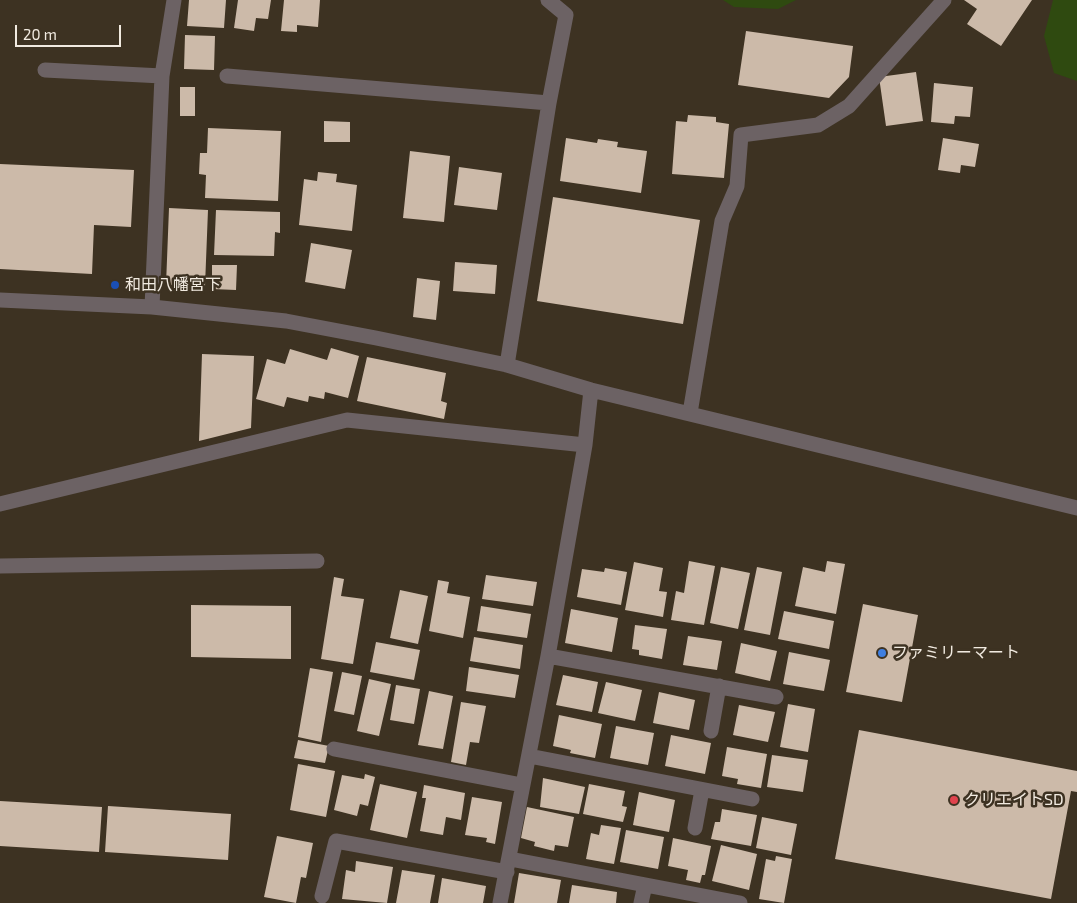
<!DOCTYPE html>
<html>
<head>
<meta charset="utf-8">
<style>
	body { margin:0 }
	#map { position:relative; width:1077px; height:903px; overflow:hidden; background:#3d3222; font-family:"Exo 2",sans-serif }
	canvas { display:block }
	.scale { position:absolute; left:15px; top:25px; width:106px; height:22px; box-sizing:border-box; border:2px solid #f1eae0; border-top:0; padding-left:6px; font-size:15px; line-height:18px; white-space:nowrap; color:#f1eae0; -webkit-text-stroke:4px #3d3222; paint-order:stroke }
</style>
</head>
<body>
<div id="map">
<canvas width="1077" height="903"></canvas>
<div class="scale">20 m</div>
</div>
<script>
const ctx = document.querySelector('canvas').getContext('2d');
ctx.lineJoin = 'round';
function fillPath(path, color) {
  ctx.fillStyle = color;
  ctx.fill(path, 'evenodd');
}
function toPath(rows) {
  const path = new Path2D();
  for (const r of rows) {
    path.moveTo(r[0], r[1]);
    for (let i = 2; i < r.length; i += 2) path.lineTo(r[i], r[i + 1]);
  }
  return path;
}
function stroke(path, color, width, dash) {
  ctx.strokeStyle = color;
  ctx.lineWidth = width;
  ctx.lineCap = dash ? 'butt' : 'round';
  ctx.setLineDash(dash || []);
  ctx.stroke(path);
}
function drawText(font, color, halo, rows, align = 'center') {
  ctx.font = font + ' "Exo 2","Noto Sans JP",sans-serif';
  ctx.lineWidth = 5;
  ctx.setLineDash([]);
  ctx.textBaseline = 'middle';
  ctx.strokeStyle = halo;
  ctx.fillStyle = color;
  for (const [text, x, y, turn = 0] of rows) {
    ctx.save();
    ctx.translate(x, y);
    ctx.rotate((+turn || 0) * Math.PI / 180);
    ctx.textAlign = isNaN(turn) ? turn : align;
    if (halo) ctx.strokeText(text, 0, 0);
    ctx.fillText(text, 0, 0);
    ctx.restore();
  }
}
const green = toPath([
	[723,0,796,0,778,9,734,7],
	[1053,0,1077,0,1077,81,1054,73,1044,36]
]);
const building = toPath([
	[189,0,226,0,224,28,187,26],
	[238,0,271,0,268,19,256,18,254,31,234,28],
	[284,0,320,0,318,27,297,25,297,32,281,31],
	[964,0,1032,0,1001,46,967,24,977,9],
	[746,31,853,46,849,77,829,98,738,85],
	[185,35,215,36,214,70,184,69],
	[916,72,923,121,886,126,879,77],
	[934,83,973,87,970,117,955,116,954,124,931,122],
	[180,87,195,87,195,116,180,116],
	[688,115,716,117,716,122,729,124,724,178,672,174,676,121,687,122],
	[324,121,350,122,350,142,324,142],
	[208,128,281,131,278,201,205,198,206,175,199,174,200,153,207,153],
	[566,138,597,143,598,139,618,142,617,147,647,151,641,193,560,181],
	[943,138,979,144,975,167,961,165,960,173,938,170],
	[410,151,450,156,444,222,403,218],
	[0,164,134,170,131,227,94,225,92,274,0,269],
	[459,167,502,173,497,210,454,205],
	[318,172,337,174,336,182,357,185,352,231,299,225,304,179,317,181],
	[553,197,700,220,683,324,537,301],
	[169,208,208,210,205,286,166,285],
	[216,210,280,212,280,233,275,232,274,256,214,255],
	[311,243,352,250,345,289,305,282],
	[455,262,497,265,495,294,453,291],
	[212,265,237,265,236,290,212,289],
	[417,278,440,281,436,320,413,317],
	[331,348,359,356,348,398,325,392,324,399,309,396,308,402,287,397,284,407,256,399,267,359,285,364,290,349,327,360],
	[202,354,254,356,251,428,199,441],
	[367,357,446,373,441,401,447,403,444,419,357,401],
	[689,561,715,566,704,625,671,620,676,591,684,593],
	[827,561,845,564,836,614,795,606,803,567,825,572],
	[634,562,663,568,659,591,667,592,663,617,625,610],
	[721,567,750,573,738,629,710,623],
	[757,567,782,572,770,635,744,630],
	[605,568,627,572,621,605,577,597,582,569,604,572],
	[486,575,537,582,533,606,482,599],
	[334,577,344,579,341,596,364,599,353,664,321,659],
	[438,580,449,582,447,593,470,597,463,638,429,631],
	[400,590,428,596,418,644,390,638],
	[863,604,918,615,902,702,846,692],
	[191,605,291,606,291,659,191,657],
	[481,606,531,614,527,638,477,631],
	[571,609,618,618,612,652,565,643],
	[784,611,834,621,829,649,778,639],
	[635,625,667,629,662,659,639,655,639,650,632,649],
	[688,636,722,641,717,670,683,665],
	[474,637,523,645,520,669,470,661],
	[376,642,420,650,414,680,370,672],
	[741,643,777,651,770,681,735,673],
	[789,652,830,660,824,691,783,684],
	[469,667,519,675,515,698,466,691],
	[310,668,333,672,321,742,298,737],
	[342,672,362,676,354,715,334,711],
	[563,675,598,682,592,712,556,705],
	[369,679,391,684,379,736,357,731],
	[606,682,642,690,635,721,598,713],
	[396,685,420,689,414,724,390,720],
	[429,691,453,696,443,749,418,745],
	[659,692,695,700,689,730,653,723],
	[461,702,486,706,479,743,470,742,466,765,451,762],
	[788,704,815,709,808,752,780,747],
	[739,705,775,712,768,742,733,735],
	[559,715,602,724,595,758,570,753,571,750,553,746],
	[616,726,654,733,648,765,610,758],
	[859,730,1077,771,1077,792,1071,791,1051,899,835,859],
	[671,735,711,743,705,774,665,766],
	[298,740,329,746,325,763,294,758],
	[727,747,767,754,761,788,737,784,738,779,722,776],
	[772,755,808,760,803,792,767,787],
	[298,764,335,771,326,817,290,810],
	[365,774,375,777,368,806,360,804,357,816,334,810,342,775,364,779],
	[543,778,585,787,579,814,540,807],
	[380,784,417,792,407,838,370,830],
	[589,784,625,791,622,806,627,807,623,822,583,814],
	[424,785,465,793,461,820,446,817,443,835,420,831,426,798,422,798],
	[639,792,675,800,669,832,633,825],
	[472,797,502,802,495,844,486,842,487,838,465,835],
	[0,801,102,807,99,852,0,846],
	[108,806,231,814,228,860,105,852],
	[527,807,574,817,568,847,555,845,554,851,534,846,535,842,521,838],
	[722,809,757,815,751,846,711,839,715,822,720,822],
	[762,817,797,824,791,855,756,848],
	[601,825,621,828,614,864,586,859,591,833,599,835],
	[626,830,664,837,658,869,620,862],
	[277,836,313,843,306,878,301,877,296,903,264,897],
	[673,838,711,846,705,875,702,875,700,883,686,880,688,870,668,866],
	[721,845,757,854,749,890,712,881],
	[776,856,792,859,784,903,759,899,766,859,775,861],
	[356,861,393,867,387,903,342,899,346,870,355,872],
	[402,870,435,875,430,903,396,903],
	[519,873,561,880,557,903,514,903],
	[442,878,486,886,483,903,438,903],
	[572,885,617,892,616,903,569,903]
]);
const minor = toPath([
	[45,70,162,76],
	[227,76,549,103],
	[0,300,152,307,286,321,376,338,507,365,591,390,1077,508],
	[152,307,162,76,174,0],
	[507,365,549,103,566,15,548,0],
	[690,413,722,221,737,186,741,135,818,125,849,106,944,0],
	[0,504,347,420,585,445],
	[0,566,317,561],
	[548,656,776,697],
	[711,731,719,686],
	[334,749,522,785],
	[529,756,752,799],
	[695,828,702,790],
	[510,859,740,903],
	[322,896,336,841,507,872],
	[500,903,548,656,585,445,591,390],
	[641,903,645,885]
]);
const markers = [
	[115,285,5,"#1a4fb4"],
	[882,653,5,"#3f7fe0"],
	[954,800,5,"#e0444e"]
];
const poiNames = [
	["和田八幡宮下",125,285],
	["ファミリーマート",892,653],
	["クリエイトSD",964,800]
];
fillPath(green, '#2f4a10');
fillPath(building, '#ccbaa9');
stroke(minor, '#6c6264', 15);
for (const [x, y, r, color] of markers) {
  const dot = new Path2D();
  dot.arc(x, y, r, 0, 2 * Math.PI);
  ctx.fillStyle = color;
  ctx.fill(dot);
  stroke(dot, '#3d3222', 2);
}
drawText('16px', '#f1eae0', '#3d3222', poiNames, 'left');
</script>
</body>
</html>
